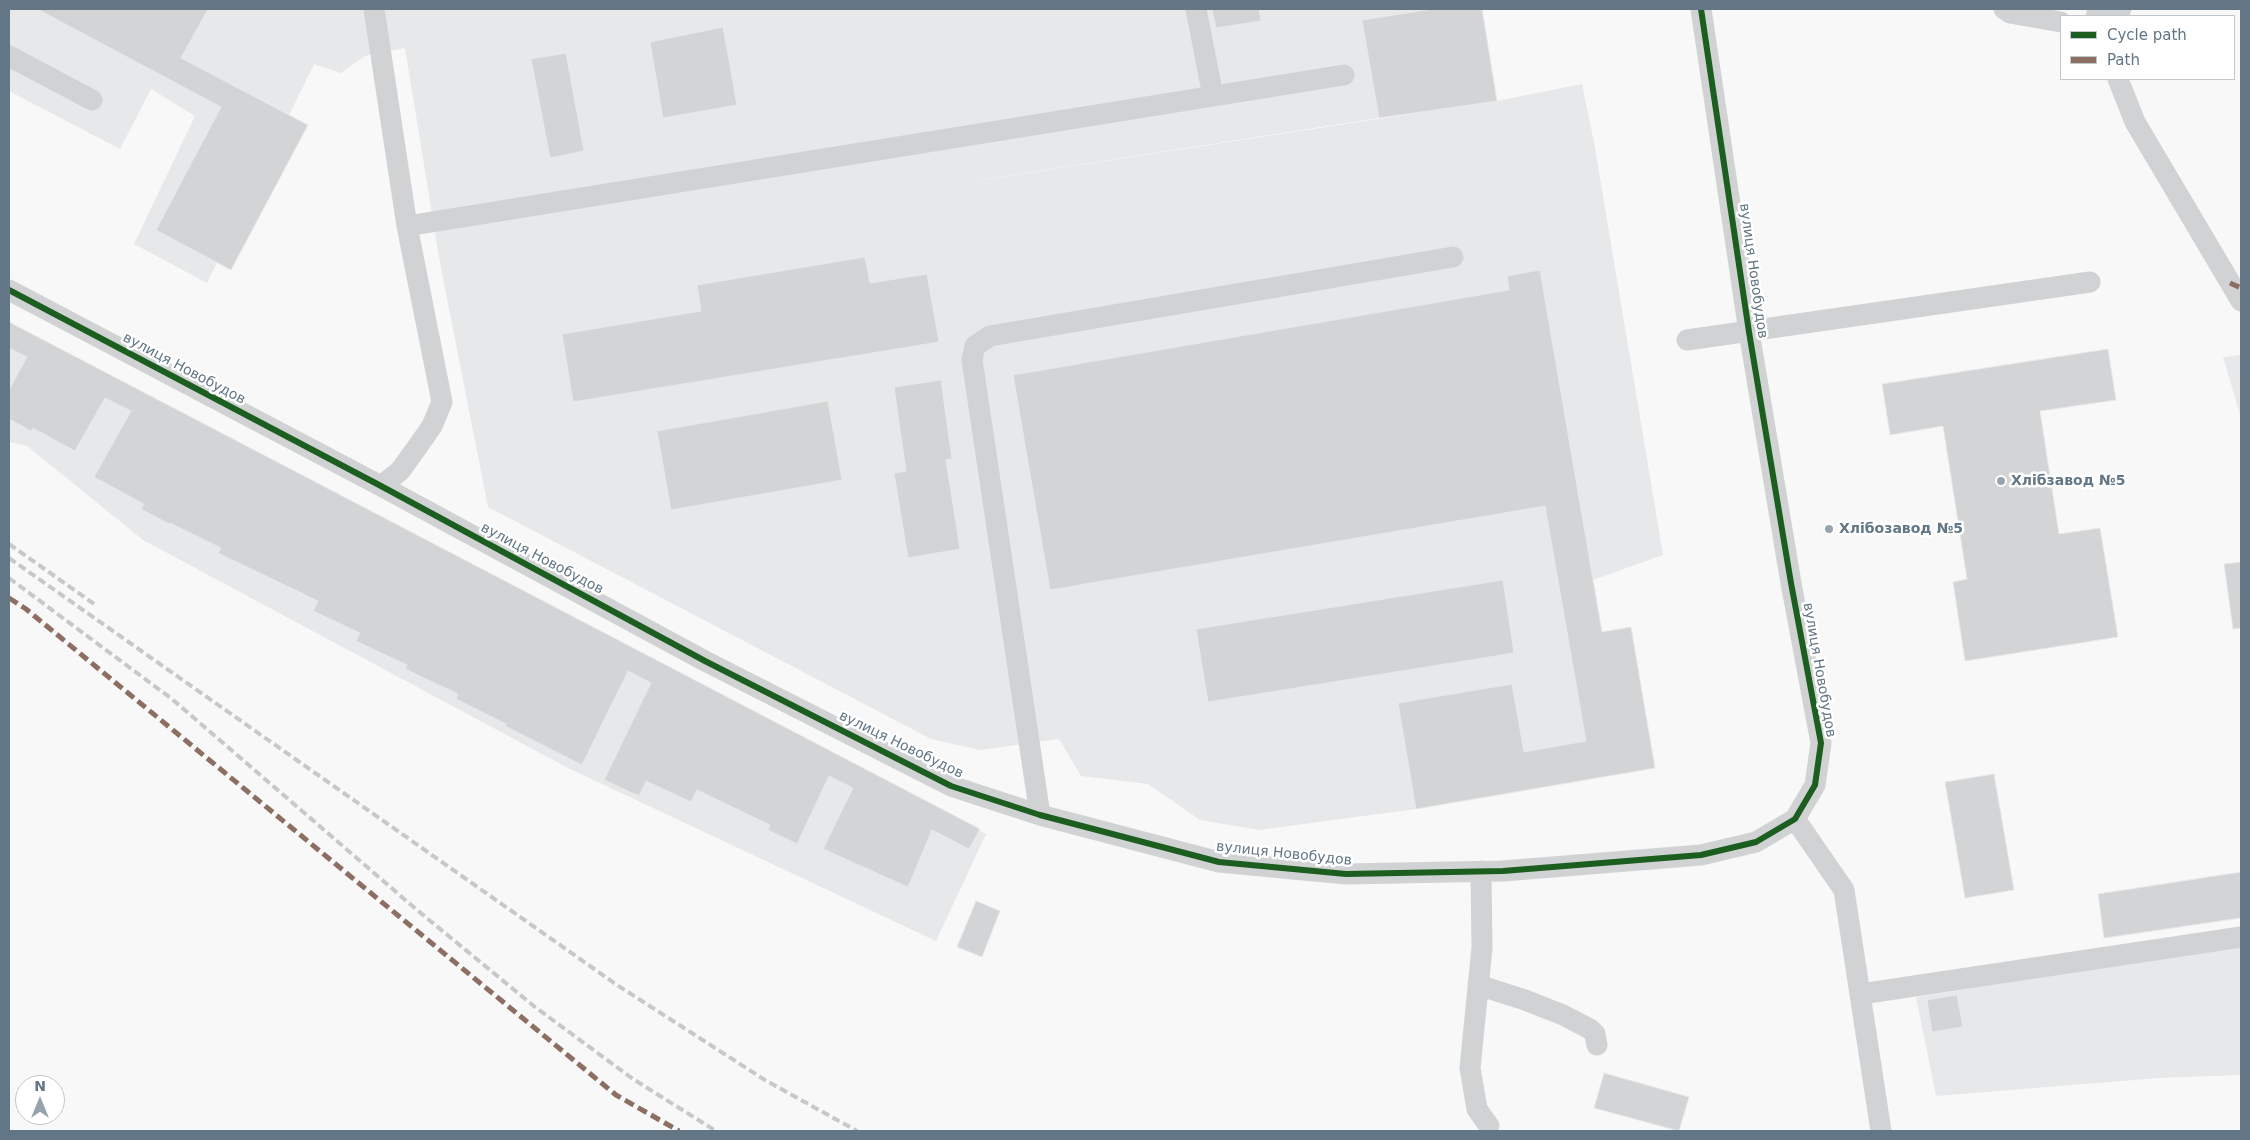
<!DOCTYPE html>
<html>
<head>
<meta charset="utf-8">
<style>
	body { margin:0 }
	#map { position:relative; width:2250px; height:1140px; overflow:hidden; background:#f8f8f8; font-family:"DejaVu Sans",sans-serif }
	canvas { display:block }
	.frame { position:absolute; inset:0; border:10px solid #627685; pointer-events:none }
	.legend { position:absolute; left:2060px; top:15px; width:175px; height:65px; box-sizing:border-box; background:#fff; border:1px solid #c0c8ce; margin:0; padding:6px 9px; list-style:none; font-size:15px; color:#627685 }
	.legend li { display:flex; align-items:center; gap:10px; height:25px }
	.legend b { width:25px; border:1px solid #c0c8ce }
	.north { position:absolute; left:15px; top:1075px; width:50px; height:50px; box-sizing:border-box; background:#fff; border:1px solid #c0c8ce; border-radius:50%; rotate:0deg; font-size:14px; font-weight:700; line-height:20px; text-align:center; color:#627685 }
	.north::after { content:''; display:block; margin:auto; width:18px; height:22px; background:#96a4ad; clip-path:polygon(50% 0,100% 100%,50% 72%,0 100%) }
</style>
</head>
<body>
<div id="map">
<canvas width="2250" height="1140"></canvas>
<div class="frame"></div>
<ul class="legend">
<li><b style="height:6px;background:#1b5e20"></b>Cycle path</li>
<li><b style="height:6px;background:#8d6e63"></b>Path</li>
</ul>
<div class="north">N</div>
</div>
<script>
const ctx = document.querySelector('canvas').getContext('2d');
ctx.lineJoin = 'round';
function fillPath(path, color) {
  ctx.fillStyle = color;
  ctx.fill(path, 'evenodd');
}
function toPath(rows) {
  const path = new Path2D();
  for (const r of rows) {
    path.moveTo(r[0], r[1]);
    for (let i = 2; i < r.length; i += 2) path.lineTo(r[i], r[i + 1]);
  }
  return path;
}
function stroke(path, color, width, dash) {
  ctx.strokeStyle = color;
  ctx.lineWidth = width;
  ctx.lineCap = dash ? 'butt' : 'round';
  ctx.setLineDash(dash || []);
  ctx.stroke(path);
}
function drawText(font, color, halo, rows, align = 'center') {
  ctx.font = font + ' "DejaVu Sans",sans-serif';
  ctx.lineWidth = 5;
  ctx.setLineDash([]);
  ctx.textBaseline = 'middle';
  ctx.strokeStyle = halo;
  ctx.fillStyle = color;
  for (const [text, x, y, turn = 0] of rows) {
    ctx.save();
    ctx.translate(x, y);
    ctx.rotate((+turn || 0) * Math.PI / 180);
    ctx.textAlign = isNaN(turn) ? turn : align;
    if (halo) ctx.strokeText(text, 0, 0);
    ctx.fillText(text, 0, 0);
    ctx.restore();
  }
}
const built = toPath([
	[9,9,1482,9,1497,101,1582,84,1594,142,1663,555,1593,580,1602,632,1631,627,1655,768,1416,809,1259,830,1200,820,1148,784,1081,776,1059,739,980,750,931,739,488,507,440,263,405,48,365,56,341,73,314,64,207,283,134,244,195,116,151,89,120,149,9,91],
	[1430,111,975,181,974,181,1379,118],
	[9,337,166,411,986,834,936,941,568,768,143,540,27,446,9,442],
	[2241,355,2241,418,2223,357],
	[2241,946,2241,1075,2159,1078,1936,1096,1916,997]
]);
const building = toPath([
	[37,9,208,9,181,58,308,125,231,270,156,230,221,107,37,9],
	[1212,9,1259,9,1261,21,1216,28,1212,9],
	[1433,9,1482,9,1497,101,1379,118,1362,20,1433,9],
	[723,27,737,105,663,118,650,42,723,27],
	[566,53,584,151,550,158,531,59,566,53],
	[865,257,870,283,927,274,939,342,573,402,562,334,701,311,697,285,865,257],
	[1540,270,1602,632,1631,627,1655,768,1416,809,1398,703,1512,684,1524,752,1586,741,1545,506,1050,590,1013,375,1509,290,1507,276,1540,270],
	[9,322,980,829,969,849,932,830,908,887,823,849,853,788,829,776,797,844,768,830,770,825,697,790,691,802,646,781,639,796,604,780,651,683,628,671,582,765,505,726,506,724,456,699,458,694,405,669,407,665,356,641,360,633,313,611,318,601,218,553,221,548,170,523,169,524,141,509,144,504,94,477,131,411,105,398,75,451,33,428,31,431,9,419,9,390,27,357,9,348,9,322],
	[2108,349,2116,400,2040,411,2059,534,2100,528,2118,637,1965,661,1953,582,1967,579,1943,426,1890,435,1882,384,2108,349],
	[941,380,952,459,946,460,960,549,908,558,894,473,906,471,894,387,941,380],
	[828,401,842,480,671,510,657,431,828,401],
	[2241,562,2241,628,2233,629,2224,564,2241,562],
	[1503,580,1514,653,1208,702,1196,629,1503,580],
	[1994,774,2014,890,1965,898,1945,782,1994,774],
	[2241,872,2241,918,2104,938,2098,894,2241,872],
	[976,901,1000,911,982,957,957,947,976,901],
	[1957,995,1963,1027,1932,1032,1927,1000,1957,995],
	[1604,1073,1689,1097,1679,1131,1594,1108,1604,1073]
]);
const minor = toPath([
	[374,9,407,226,442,402,432,426,418,446,400,471,381,486],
	[1196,9,1213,96],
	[2004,9,2010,13,2061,22],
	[2096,16,2111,14,2121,9],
	[9,56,92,100],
	[2118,79,2135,122,2241,301],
	[407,226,1344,75],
	[9,290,381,486,705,661,951,786,1040,815,1219,862,1346,874,1503,871,1701,855,1756,842,1795,819,1815,785,1821,743,1791,583,1749,332,1701,9],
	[1687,340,2090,282],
	[1040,815,972,360,975,346,990,336,1453,257],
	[1795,819,1844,890,1881,1131],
	[1481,871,1482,948,1470,1068,1477,1109,1489,1126],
	[1478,985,1525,1000,1563,1015,1590,1029,1595,1034,1597,1045],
	[1861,994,2241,937]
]);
const rail = toPath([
	[9,544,97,606],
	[9,558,617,985,765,1080,857,1131],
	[9,578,172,699,417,910,535,1007,633,1079,716,1131]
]);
const quiet = toPath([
	[2230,283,2241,288],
	[9,598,26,609,616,1095,679,1131]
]);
const cycleway = toPath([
	[9,290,381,486,705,661,951,786,1040,815,1219,862,1346,874,1503,871,1701,855,1756,842,1795,819,1815,785,1821,743,1791,583,1749,332,1701,9]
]);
const markers = [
	[2001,481,5,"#96a4ad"],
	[1829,529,5,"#96a4ad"]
];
const streetNames = [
	["вулиця Новобудов",1753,271,82],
	["вулиця Новобудов",184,369,28],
	["вулиця Новобудов",542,559,28],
	["вулиця Новобудов",1819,670,80],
	["вулиця Новобудов",901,745,26],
	["вулиця Новобудов",1284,854,6]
];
const poiNames = [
	["Хлібзавод №5",2011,481],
	["Хлібозавод №5",1839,529]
];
fillPath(built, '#e7e8e9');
fillPath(building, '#d3d4d6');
stroke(building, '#e8e8e8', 1);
stroke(minor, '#d1d2d3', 21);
stroke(rail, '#c6c8c9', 4, [8, 4]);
stroke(quiet, '#8d6e63', 5, [10, 5]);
stroke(cycleway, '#1b5e20', 6);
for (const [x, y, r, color] of markers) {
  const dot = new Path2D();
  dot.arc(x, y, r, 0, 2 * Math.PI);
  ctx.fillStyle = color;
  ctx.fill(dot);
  stroke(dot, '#fff', 2);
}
drawText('14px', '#627685', '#fff', streetNames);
drawText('bold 14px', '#627685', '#fff', poiNames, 'left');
</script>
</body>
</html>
